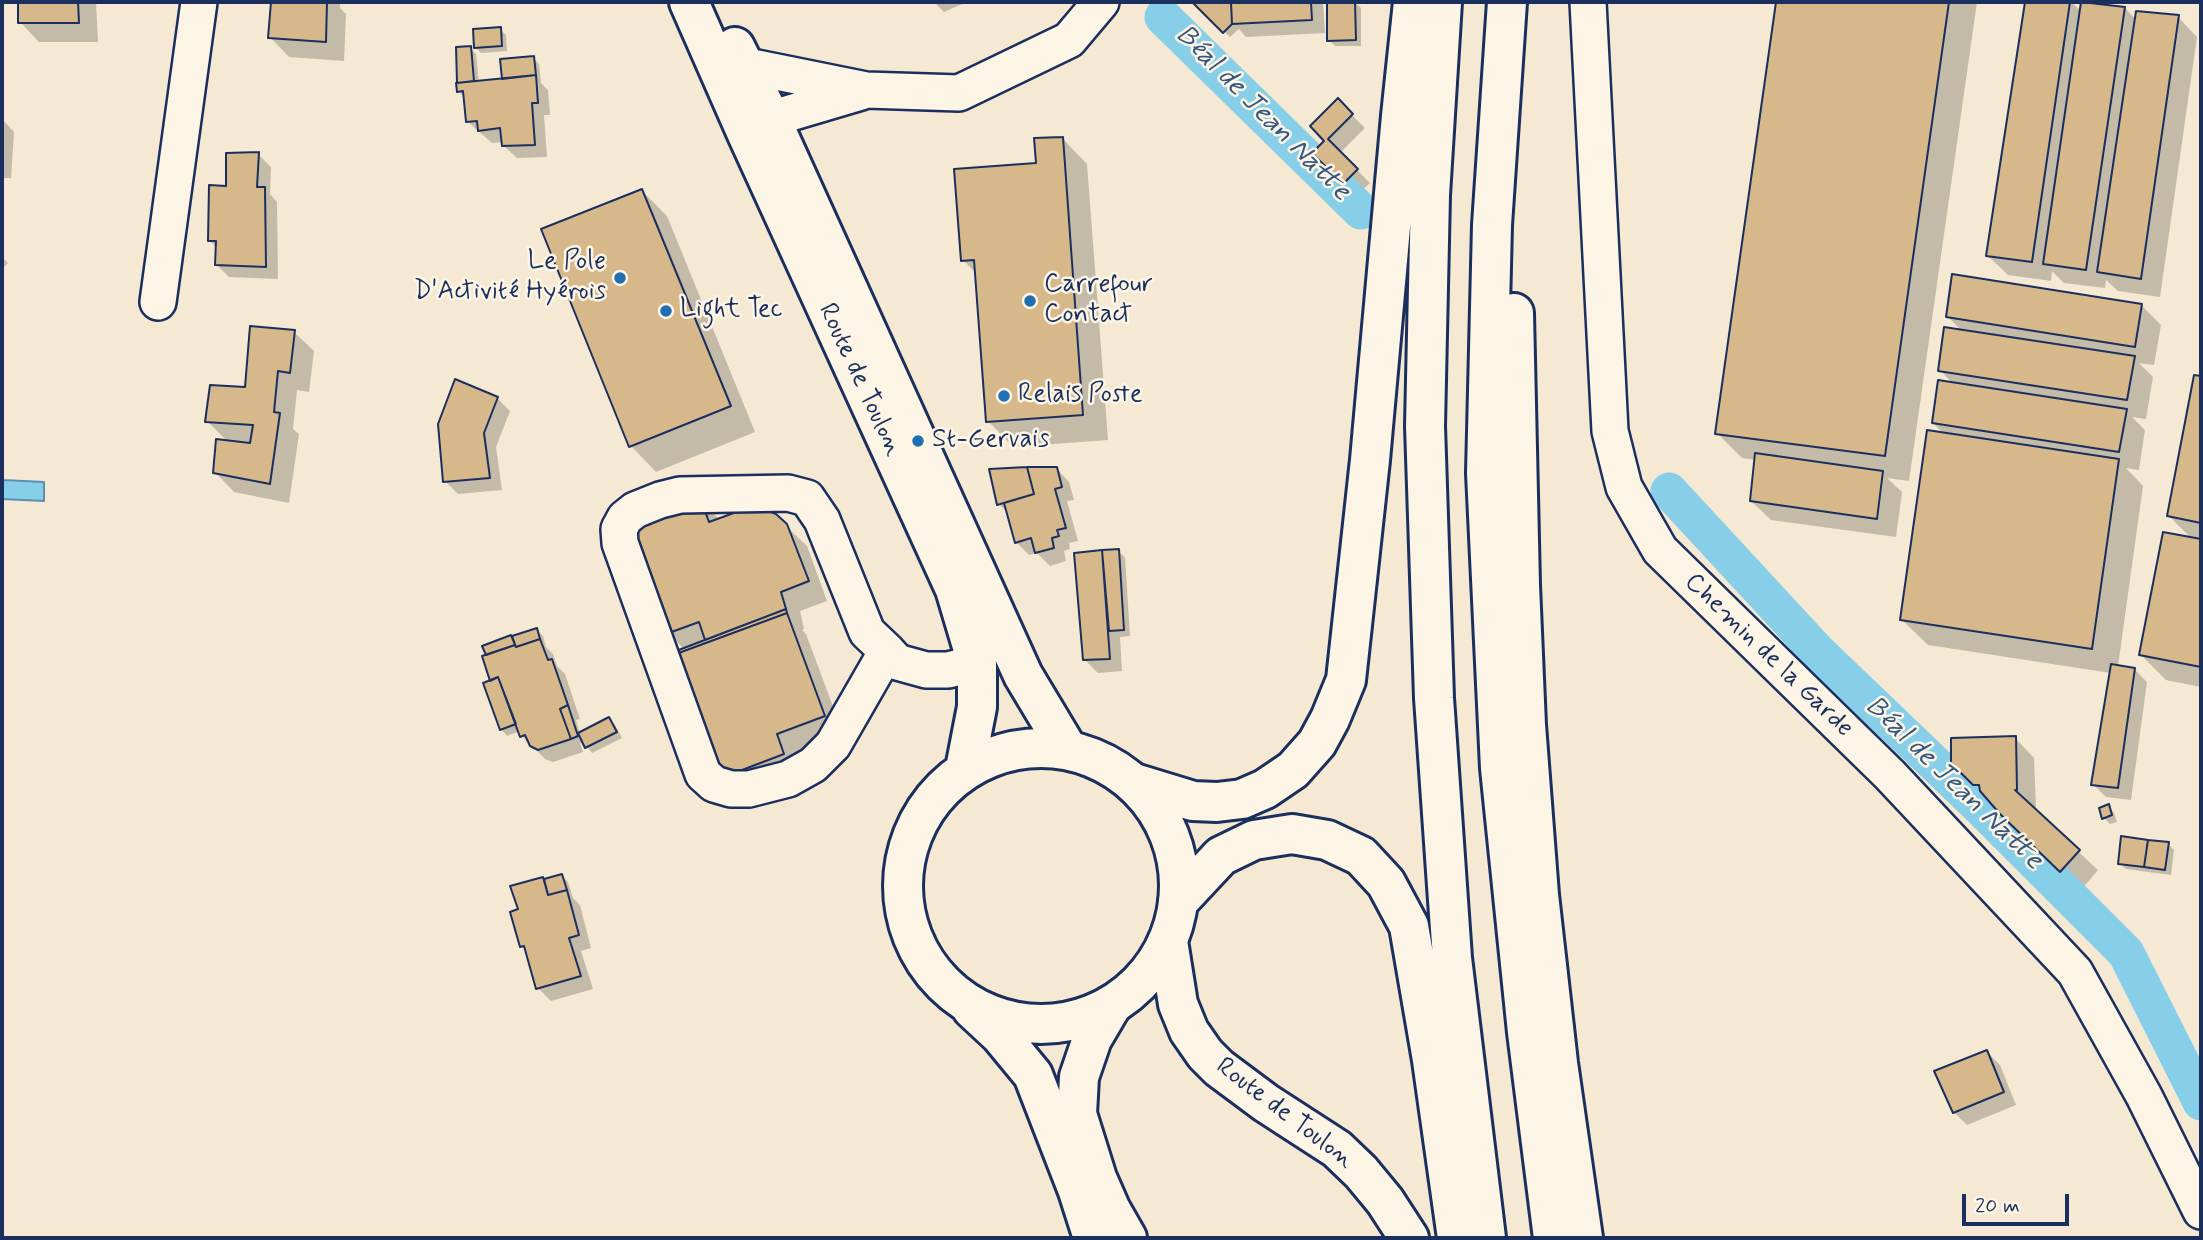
<!DOCTYPE html>
<html>
<head>
<meta charset="utf-8">
<style>
	body { margin:0 }
	#map { position:relative; width:2203px; height:1240px; overflow:hidden; background:#f5e9d3; font-family:Mynerve,sans-serif }
	canvas { display:block }
	.frame { position:absolute; inset:0; border:4px solid #1b2f5e; pointer-events:none }
	.scale { position:absolute; left:1962px; top:1194px; width:107px; height:32px; box-sizing:border-box; border:4px solid #1b2f5e; border-top:0; padding-left:9px; font-size:21px; line-height:24px; white-space:nowrap; color:#1b2f5e; -webkit-text-stroke:5px #fcf5e5; paint-order:stroke }
</style>
</head>
<body>
<div id="map">
<canvas width="2203" height="1240"></canvas>
<div class="frame"></div>
<div class="scale">20 m</div>
</div>
<script>
const ctx = document.querySelector('canvas').getContext('2d');
ctx.lineJoin = 'round';
function fillPath(path, color) {
  ctx.fillStyle = color;
  ctx.fill(path, 'evenodd');
}
function toPath(rows) {
  const path = new Path2D();
  for (const r of rows) {
    if (r.length === 3) {
      path.moveTo(r[0] + r[2], r[1]);
      path.arc(r[0], r[1], r[2], 0, 2 * Math.PI);
      continue;
    }
    path.moveTo(r[0], r[1]);
    for (let i = 2; i < r.length; i += 2) path.lineTo(r[i], r[i + 1]);
  }
  return path;
}
function stroke(path, color, width, dash) {
  ctx.strokeStyle = color;
  ctx.lineWidth = width;
  ctx.lineCap = dash ? 'butt' : 'round';
  ctx.setLineDash(dash || []);
  ctx.stroke(path);
}
function drawText(font, color, halo, rows, align = 'center') {
  ctx.font = font + ' Mynerve,sans-serif';
  ctx.lineWidth = 5;
  ctx.setLineDash([]);
  ctx.textBaseline = 'middle';
  ctx.strokeStyle = halo;
  ctx.fillStyle = color;
  for (const [text, x, y, turn = 0] of rows) {
    ctx.save();
    ctx.translate(x, y);
    ctx.rotate((+turn || 0) * Math.PI / 180);
    ctx.textAlign = isNaN(turn) ? turn : align;
    if (halo) ctx.strokeText(text, 0, 0);
    ctx.fillText(text, 0, 0);
    ctx.restore();
  }
}
const water = toPath([
	[3,480,44,482,44,501,2,499,3,480]
]);
const shadow = toPath([
	[20,2,96,2,98,42,39,42,20,22],
	[267,2,340,2,340,8,346,14,344,61,289,57,270,37,272,7],
	[934,2,967,2,944,12],
	[1194,2,1323,2,1325,33,1246,37,1239,29,1230,37],
	[1329,2,1354,2,1361,8,1361,46,1335,46,1329,40],
	[1777,2,1977,2,1909,481,1887,478,1902,492,1896,537,1771,520,1751,501,1756,460,1742,458,1717,433],
	[2027,2,2071,2,2082,12,2125,8,2136,20,2178,17,2197,37,2160,297,2118,291,2106,280,2105,288,2064,283,2052,271,2051,281,2008,275,1988,256],
	[500,29,506,35,507,51,481,53,475,47],
	[470,48,476,54,479,83,506,80,533,58,539,64,541,83,548,90,550,115,544,115,547,157,517,158,503,145,503,142,492,143,467,121,465,98,458,91,459,82],
	[1338,101,1365,128,1340,153,1370,183,1357,195,1315,153,1327,141],
	[2,119,14,132,11,178,2,178],
	[1062,138,1087,164,1108,440,1013,447,988,421,977,274,963,260,1037,165],
	[258,154,271,167,270,194,277,202,278,279,229,277,216,264,217,248,209,240],
	[642,191,667,216,755,432,656,472,631,446,543,230],
	[2,257,8,263,2,269],
	[2141,305,2161,325,2154,365,2139,363,2153,377,2146,419,2132,417,2145,430,2139,470,2126,468,2143,486,2118,666,2134,669,2147,682,2131,800,2106,797,2093,784,2111,673,1928,645,1902,620,1945,435,1933,423,1954,385,1940,370,1962,331,1948,317],
	[294,332,314,351,309,392,297,390,293,429,299,434,289,503,234,492,215,472,228,442,207,421,246,388],
	[2195,377,2201,378,2201,687,2166,680,2141,655,2192,539,2169,516],
	[497,398,510,411,496,447,502,490,458,494,445,481],
	[1056,468,1069,482,1074,500,1067,501,1078,541,1069,543,1070,549,1064,551,1066,561,1050,566,1037,553,1029,555,1016,542,1007,509,1005,510,999,504],
	[699,499,719,519,786,526,807,546,827,601,800,611,804,629,802,630,806,634,844,736,795,753,802,774,742,796,687,652,668,633],
	[1118,551,1125,557,1130,636,1120,637,1122,671,1098,673,1085,660,1076,554],
	[537,630,543,636,546,647,553,654,557,666,565,674,580,719,576,720,580,734,609,719,615,725,622,738,592,753,584,742,580,743,583,752,553,762,545,759,522,736,520,731,507,736,501,729,488,656,484,648],
	[2015,738,2034,758,2036,809,2033,809,2098,870,2081,890,1953,762],
	[2108,806,2114,813,2117,822,2110,824,2104,818,2101,809],
	[2168,844,2174,850,2171,875,2126,869,2120,863],
	[562,876,568,882,573,898,580,905,591,948,581,951,593,989,551,1001,538,988,527,952,521,946,520,911,543,879,545,881],
	[1987,1052,2000,1065,2016,1105,1967,1125,1954,1112]
]);
const canal = toPath([
	[1163,17,1361,211],
	[1669,491,1817,651,1981,808,2126,953,2201,1102]
]);
const building = toPath([
	[18,2,78,2,79,23,18,23,18,2],
	[271,2,327,2,326,42,268,38,271,2],
	[1192,2,1231,2,1232,24,1223,33,1192,2],
	[1231,2,1311,2,1312,20,1232,24,1231,2],
	[1327,2,1355,2,1356,40,1327,41,1327,2],
	[1776,2,1949,2,1885,456,1715,434,1776,2],
	[2025,2,2070,2,2032,262,1986,256,2025,2],
	[2081,2,2125,7,2086,270,2043,264,2081,2],
	[2136,11,2179,15,2141,279,2097,272,2136,11],
	[501,27,502,46,474,48,473,29,501,27],
	[471,46,474,81,457,83,456,47,471,46],
	[534,56,536,75,502,79,500,59,534,56],
	[536,75,538,103,532,103,535,145,502,146,500,128,478,131,477,121,466,122,463,91,457,92,456,83,536,75],
	[1338,98,1353,114,1328,139,1358,169,1343,184,1312,153,1324,141,1310,126,1338,98],
	[1063,137,1083,415,986,422,974,260,961,261,954,169,1036,163,1034,138,1063,137],
	[259,152,257,187,265,187,266,267,215,265,216,241,208,241,209,185,226,186,226,153,259,152],
	[642,189,731,406,629,447,541,229,642,189],
	[1952,274,2142,304,2135,347,1946,317,1952,274],
	[250,326,295,330,290,373,278,371,274,412,280,413,270,484,213,473,216,439,250,443,253,425,205,422,210,385,245,387,250,326],
	[1944,327,2135,356,2127,400,1938,371,1944,327],
	[2194,375,2201,376,2201,523,2167,516,2194,375],
	[455,379,498,397,484,433,490,478,443,482,438,424,455,379],
	[1938,380,2127,409,2119,452,1932,423,1938,380],
	[1927,430,2119,459,2092,649,1900,620,1927,430],
	[1755,453,1883,471,1877,519,1750,501,1755,453],
	[1027,467,1057,467,1062,487,1055,489,1066,528,1057,530,1059,536,1052,538,1054,548,1035,553,1031,538,1015,543,1004,503,1034,494,1027,467],
	[1027,467,1034,494,997,505,989,469,1027,467],
	[700,497,709,522,742,510,761,508,776,514,787,524,809,581,781,592,786,609,705,640,699,622,666,634,626,525,700,497],
	[2163,532,2201,539,2201,667,2139,655,2163,532],
	[1119,549,1124,630,1109,631,1102,550,1119,549],
	[1102,550,1110,659,1083,660,1074,553,1102,550],
	[786,609,787,613,676,654,676,651,786,609],
	[787,613,825,716,777,734,784,754,721,778,676,654,787,613],
	[537,628,540,639,516,647,512,636,537,628],
	[511,635,515,645,486,655,482,646,511,635],
	[540,639,548,660,552,659,568,705,560,709,571,739,538,750,530,746,525,735,520,737,498,677,490,681,482,656,515,645,516,647,540,639],
	[2111,664,2135,668,2118,788,2091,785,2111,664],
	[498,677,516,724,500,730,483,683,498,677],
	[568,705,578,736,571,739,560,709,568,705],
	[609,717,617,732,585,748,578,733,609,717],
	[2016,736,2017,790,2015,790,2080,850,2060,872,2000,814,1980,791,1979,785,1973,785,1951,763,1951,738,2016,736],
	[2109,804,2112,815,2102,819,2099,808,2109,804],
	[2121,836,2148,840,2144,867,2118,864,2121,836],
	[2148,840,2169,842,2165,870,2144,867,2148,840],
	[562,874,567,890,548,895,544,879,562,874],
	[543,877,548,895,567,890,579,935,569,938,581,976,536,989,524,946,520,947,510,912,518,909,510,886,543,877],
	[1987,1050,2004,1092,1953,1113,1934,1071,1987,1050]
]);
const minor = toPath([
	[1588,2,1610,431,1624,487,1660,550,1890,775,2075,972,2144,1096,2201,1211],
	[741,96,742,82,748,71,757,68,866,90,959,93,1069,40,1101,2],
	[750,106,757,117,763,121,861,92],
	[158,302,199,2],
	[887,651,833,745,813,765,788,779,749,789,731,789,714,784,703,774,620,543,619,529,625,518,635,510,660,500,680,495,788,493,807,498,822,520,867,632,887,651,897,662,926,670,948,670,977,663]
]);
const major = toPath([
	[689,2,747,134,955,589,977,663,977,707,965,769],
	[735,47,771,119,1023,675,1068,750],
	[1041,886,138],
	[1168,941,1178,1004,1189,1031,1205,1054,1219,1068,1266,1103,1337,1149,1361,1172,1385,1201,1409,1238],
	[972,1009,1000,1035,1033,1075,1078,1191,1093,1238]
]);
const highway = toPath([
	[1442,2,1430,195,1425,426,1434,698,1452,958,1486,1238],
	[1507,2,1492,225,1486,473,1500,768,1527,1032,1553,1238],
	[1514,313,1520,585,1526,725,1539,895,1558,1063,1583,1238],
	[1134,783,1193,801,1217,802,1242,799,1265,789,1293,770,1317,743,1330,719,1346,680,1370,460,1401,116,1413,2],
	[1178,902,1221,856,1254,840,1292,834,1327,840,1361,856,1386,883,1409,926,1432,1060,1457,1238],
	[1112,1005,1092,1039,1079,1077,1077,1114,1097,1178,1111,1210,1127,1238]
]);
const markers = [
	[620,278,7,"#1f6fb2"],
	[1030,301,7,"#1f6fb2"],
	[666,311,7,"#1f6fb2"],
	[1004,396,7,"#1f6fb2"],
	[918,441,7,"#1f6fb2"]
];
const poiNames = [
	["Le Pole",606,263,"right"],
	["D'Activité Hyérois",606,293,"right"],
	["Carrefour",1044,286],
	["Contact",1044,316],
	["Light Tec",680,311],
	["Relais Poste",1018,396],
	["St-Gervais",932,441]
];
const streetNames = [
	["Route de Toulon",859,380,65],
	["Chemin de la Garde",1768,656,44],
	["Route de Toulon",1284,1114,37]
];
const waterNames = [
	["Béal de Jean Natte",1262,114,45],
	["Béal de Jean Natte",1953,784,44]
];
fillPath(water, '#87cfe8');
stroke(water, '#5c8fb1', 2);
fillPath(shadow, '#0003');
stroke(canal, '#87cfe8', 37);
fillPath(building, '#d7b88b');
stroke(building, '#1b2f5e', 2);
stroke(minor, '#1b2f5e', 40);
stroke(major, '#1b2f5e', 44);
stroke(highway, '#1b2f5e', 44);
stroke(minor, '#fcf5e5', 35);
stroke(major, '#fcf5e5', 38);
stroke(highway, '#fcf5e5', 38);
for (const [x, y, r, color] of markers) {
  const dot = new Path2D();
  dot.arc(x, y, r, 0, 2 * Math.PI);
  ctx.fillStyle = color;
  ctx.fill(dot);
  stroke(dot, '#fcf5e5', 2.5);
}
drawText('26px', '#1b2f5e', '#fcf5e5', poiNames, 'left');
drawText('26px', '#1b2f5e', '#fcf5e5', streetNames);
drawText('italic 28px', '#365780', '#fcf5e5', waterNames);
</script>
</body>
</html>
